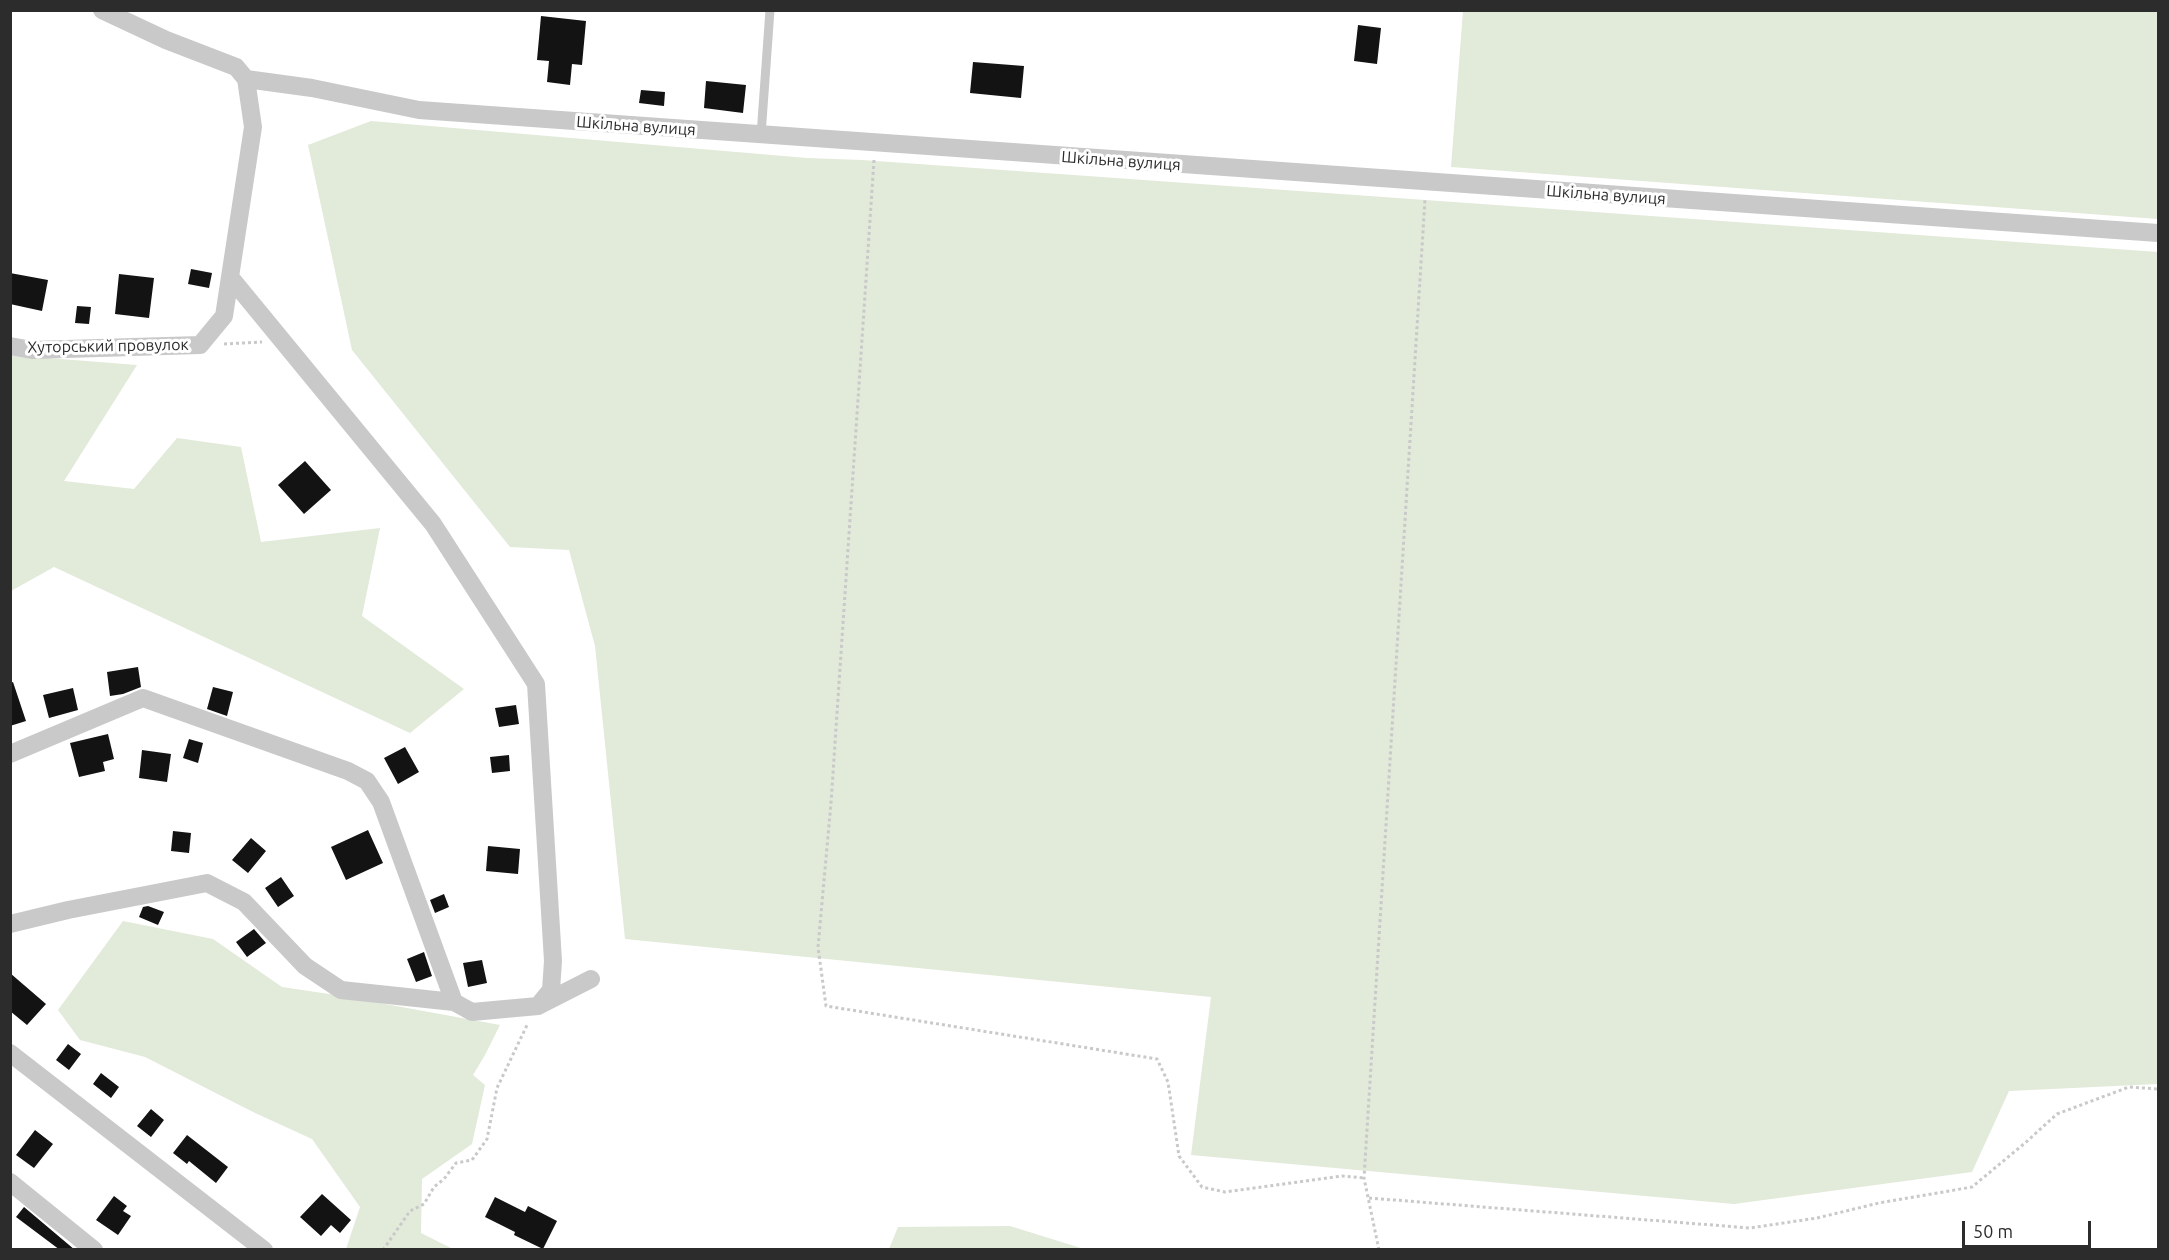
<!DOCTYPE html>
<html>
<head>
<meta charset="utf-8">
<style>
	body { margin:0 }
	#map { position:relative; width:2169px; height:1260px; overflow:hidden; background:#fff; font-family:Ubuntu,sans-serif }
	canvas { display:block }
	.frame { position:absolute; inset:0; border:12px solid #2c2c2c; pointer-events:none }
	.scale { position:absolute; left:1962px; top:1221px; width:129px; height:27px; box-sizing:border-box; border:3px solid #2c2c2c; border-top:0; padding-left:8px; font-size:18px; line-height:21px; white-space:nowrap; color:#2c2c2c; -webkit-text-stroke:4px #fff; paint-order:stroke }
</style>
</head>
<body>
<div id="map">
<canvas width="2169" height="1260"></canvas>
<div class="frame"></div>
<div class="scale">50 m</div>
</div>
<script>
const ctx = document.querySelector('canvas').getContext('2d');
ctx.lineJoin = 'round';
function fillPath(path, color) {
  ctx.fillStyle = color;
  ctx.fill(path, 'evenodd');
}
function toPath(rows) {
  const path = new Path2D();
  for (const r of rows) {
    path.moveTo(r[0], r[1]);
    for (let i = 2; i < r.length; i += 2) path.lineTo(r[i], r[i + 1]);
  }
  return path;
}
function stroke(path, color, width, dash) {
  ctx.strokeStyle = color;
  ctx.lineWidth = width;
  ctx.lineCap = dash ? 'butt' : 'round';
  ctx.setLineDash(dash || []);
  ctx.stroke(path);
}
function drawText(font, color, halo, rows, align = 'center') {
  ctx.font = font + ' Ubuntu,sans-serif';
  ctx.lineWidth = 6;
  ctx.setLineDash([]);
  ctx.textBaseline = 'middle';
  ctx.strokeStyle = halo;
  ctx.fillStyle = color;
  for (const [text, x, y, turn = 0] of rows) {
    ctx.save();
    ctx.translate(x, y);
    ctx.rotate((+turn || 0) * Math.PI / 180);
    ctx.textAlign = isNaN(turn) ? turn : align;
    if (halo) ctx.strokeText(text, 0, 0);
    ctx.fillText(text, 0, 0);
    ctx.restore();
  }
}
const green = toPath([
	[1463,11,2158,11,2158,219,1451,167],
	[371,121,807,158,862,160,2158,252,2158,1084,2009,1091,1972,1172,1734,1204,1191,1155,1211,997,625,939,595,646,569,550,510,547,352,350,308,145],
	[10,355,137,365,64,481,134,489,177,438,241,447,261,542,380,528,362,616,464,689,410,733,54,567,11,591],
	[123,921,213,939,282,987,336,995,500,1025,485,1055,473,1075,485,1085,472,1144,422,1179,421,1233,453,1249,346,1249,360,1207,312,1139,253,1112,145,1057,80,1040,58,1010],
	[1010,1226,1084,1249,889,1249,898,1227]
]);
const building = toPath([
	[541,16,586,21,582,65,572,64,570,85,547,82,549,61,537,60],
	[1358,25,1381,28,1377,64,1354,61],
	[973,62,1024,66,1021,98,970,93],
	[706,81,746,85,743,113,704,108],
	[641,90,665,92,664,106,639,103],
	[191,269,212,273,209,288,188,284],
	[10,273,48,280,42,311,10,304],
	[119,274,154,278,149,318,115,314],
	[77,306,91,307,89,324,75,323],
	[305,461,331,490,304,514,278,485],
	[138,667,141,687,123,694,110,696,107,672],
	[13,682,26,721,10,726,10,683],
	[213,687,233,692,227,716,207,709],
	[73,688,78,710,49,718,43,695],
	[516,705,519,724,499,727,495,708],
	[108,734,114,759,103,762,105,771,79,777,70,743],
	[189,739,203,743,198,763,183,758],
	[405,747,419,772,398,784,384,758],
	[142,750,171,754,167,782,139,778],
	[509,755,510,771,492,773,490,757],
	[368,830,383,863,346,880,331,847],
	[173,831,191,833,189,853,171,851],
	[251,838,266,851,248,873,232,860],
	[488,846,520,849,518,874,486,871],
	[281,877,294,896,278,907,265,888],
	[444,894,449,907,435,913,430,900],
	[148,906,164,912,158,925,139,917,143,907],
	[254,929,266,943,247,957,236,942],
	[424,952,432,976,416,982,407,959],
	[482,960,487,983,468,987,463,963],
	[10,973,46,1004,27,1025,10,1011],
	[68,1044,81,1054,69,1070,56,1060],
	[101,1073,119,1087,111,1098,93,1084],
	[151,1109,164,1120,151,1137,137,1126],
	[35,1130,53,1144,34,1168,16,1155],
	[187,1135,228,1167,216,1183,189,1161,187,1164,173,1153],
	[322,1194,351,1220,340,1233,331,1225,321,1236,300,1217],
	[114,1196,127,1206,123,1211,131,1216,118,1235,96,1220],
	[495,1197,525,1212,528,1206,557,1221,543,1249,514,1235,515,1232,485,1217],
	[24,1207,75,1250,60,1250,16,1217]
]);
const path = toPath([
	[874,160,831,803,818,947,826,1006,1157,1059,1168,1082,1179,1156,1202,1187,1225,1192,1342,1176,1364,1178],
	[224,344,262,342],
	[1369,1198,1750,1228,1817,1218,1879,1203,1972,1187,2025,1143,2057,1114,2129,1087,2158,1089],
	[383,1250,410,1211,424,1204,434,1187,444,1179,456,1163,472,1160,487,1139,497,1088,528,1023],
	[1379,1250,1364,1178,1425,199]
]);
const service = toPath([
	[761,135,770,10]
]);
const minor = toPath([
	[102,10,166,40,236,67,246,79,312,88,419,110,2158,233],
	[230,277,433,524,536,684,553,961,551,990,538,1006],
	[10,346,32,350,200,345,224,316,253,127,246,79],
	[10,754,143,698,348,771,367,781,381,802,454,1002,472,1012,538,1006,591,979],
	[10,924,68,910,207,883,244,902,305,966,341,990,454,1002],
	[10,1053,264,1250],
	[10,1182,94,1250]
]);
const streetNames = [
	["Шкільна вулиця",636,126,4],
	["Шкільна вулиця",1121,161,4],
	["Шкільна вулиця",1606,195,4],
	["Хуторський провулок",108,346,-1]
];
fillPath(green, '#e2eada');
fillPath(building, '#131313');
stroke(path, '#c9c9c9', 3, [3, 3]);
stroke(service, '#c9c9c9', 9);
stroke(minor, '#c9c9c9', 18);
drawText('16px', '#2c2c2c', '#fff', streetNames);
</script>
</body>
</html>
